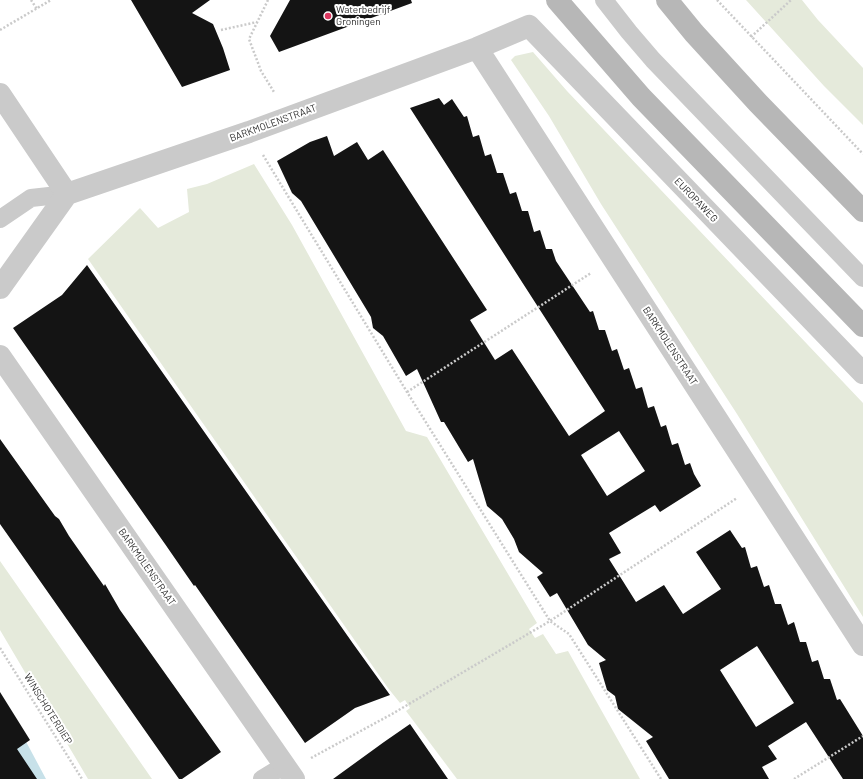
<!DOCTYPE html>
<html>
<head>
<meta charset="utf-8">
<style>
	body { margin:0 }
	canvas { display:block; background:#fff }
</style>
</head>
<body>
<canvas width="863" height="779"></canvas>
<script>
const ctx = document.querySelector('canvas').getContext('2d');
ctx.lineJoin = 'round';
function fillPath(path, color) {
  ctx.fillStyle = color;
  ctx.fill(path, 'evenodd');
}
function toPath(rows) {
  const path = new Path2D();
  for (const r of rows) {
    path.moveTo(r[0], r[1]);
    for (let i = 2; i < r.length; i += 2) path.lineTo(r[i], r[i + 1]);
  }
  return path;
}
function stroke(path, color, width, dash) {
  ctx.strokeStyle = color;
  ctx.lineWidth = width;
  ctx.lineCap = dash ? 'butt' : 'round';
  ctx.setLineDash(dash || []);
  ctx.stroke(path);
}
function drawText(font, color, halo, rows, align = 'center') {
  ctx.font = font + ' Barlow,sans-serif';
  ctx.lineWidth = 4;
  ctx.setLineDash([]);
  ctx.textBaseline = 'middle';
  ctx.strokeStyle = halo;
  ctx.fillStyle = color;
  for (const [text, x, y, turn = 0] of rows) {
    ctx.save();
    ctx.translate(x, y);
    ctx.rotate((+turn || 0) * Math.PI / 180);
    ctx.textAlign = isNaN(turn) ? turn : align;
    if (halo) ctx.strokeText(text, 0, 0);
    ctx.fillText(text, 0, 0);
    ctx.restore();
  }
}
const green = toPath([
	[746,0,802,0,818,20,863,68,863,125,824,86],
	[533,52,567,91,863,403,863,617,737,414,601,204,549,116,511,60,515,56],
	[254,164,292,225,406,431,427,437,537,623,529,629,535,638,543,634,556,654,568,651,640,779,457,779,406,711,410,708,405,700,400,703,388,688,88,259,140,208,158,228,189,212,187,189,207,184],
	[0,561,152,779,88,779,0,630]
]);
const water = toPath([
	[0,702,23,736,46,779,0,779]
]);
const building = toPath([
	[131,0,210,0,192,13,213,24,223,48,230,70,182,87],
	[290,0,411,0,412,3,279,52,270,36],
	[439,98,444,105,452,99,464,117,467,116,473,137,479,135,485,156,491,154,497,173,503,173,510,194,516,192,522,211,528,211,534,232,540,230,546,249,552,249,556,261,590,312,593,311,599,330,605,330,612,351,617,349,624,370,629,368,636,389,642,387,648,408,654,406,661,427,666,425,672,445,678,443,685,465,690,463,694,474,701,486,660,512,655,505,609,533,621,553,609,559,636,602,664,585,683,614,721,589,696,552,730,530,742,548,745,547,751,568,757,566,764,587,769,585,775,604,781,604,788,625,794,622,800,642,806,642,812,662,818,660,824,679,830,679,837,700,840,699,863,736,863,779,843,779,806,722,768,746,777,759,762,767,769,779,669,779,646,741,653,737,618,709,615,696,607,690,599,663,606,660,588,645,557,593,550,597,537,577,543,573,519,552,514,539,502,519,487,506,473,459,468,462,444,422,441,422,417,369,406,376,383,336,373,328,371,317,301,201,292,193,277,161,310,142,327,136,334,156,357,142,368,160,383,150,487,310,470,320,495,360,512,349,569,436,605,411,410,108],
	[619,431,645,471,607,496,581,455],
	[757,646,794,703,756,727,720,670],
	[87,265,354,645,390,695,355,708,305,743,195,585,194,586,165,544,13,328,62,295],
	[0,439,55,516,59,519,69,536,104,586,105,584,120,610,221,752,182,779,179,779,0,524],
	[0,692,30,740,17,749,37,779,0,779],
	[410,724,448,779,333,779,384,742]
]);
const path = toPath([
	[31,0,37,9],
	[268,0,249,39,261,71,274,92],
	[717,0,863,154],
	[0,30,51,0],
	[221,30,257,22],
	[751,37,791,0],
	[263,155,407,392,550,621,569,634,661,779],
	[407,392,591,273],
	[0,648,82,779],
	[311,758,392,714,550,621,737,498],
	[794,779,863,736]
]);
const lane = toPath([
	[604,0,629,32,653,60,863,278],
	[0,219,31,198,67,194],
	[262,779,285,765]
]);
const street = toPath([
	[477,48,863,645],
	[0,94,67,194],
	[0,288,67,194,249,132,477,48,529,26,863,373],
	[0,356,294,779]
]);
const secondary = toPath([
	[557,0,641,97,863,326],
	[667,0,694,33,758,103,863,211]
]);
const markers = [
	[328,16,4,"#db375f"]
];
const poiNames = [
	["Waterbedrijf",336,10],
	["Groningen",336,22]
];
const streetNames = [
	["BARKMOLENSTRAAT",273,123,-20],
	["EUROPAWEG",696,200,46],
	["BARKMOLENSTRAAT",670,346,57],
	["BARKMOLENSTRAAT",147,567,55],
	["WINSCHOTERDIEP",48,709,58]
];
fillPath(green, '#e5eadb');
fillPath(water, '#c7e1e9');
fillPath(building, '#141414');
stroke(path, '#cacaca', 2.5, [2, 2]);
stroke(lane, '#cacaca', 18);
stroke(street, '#cacaca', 22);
stroke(secondary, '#b7b7b7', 22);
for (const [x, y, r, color] of markers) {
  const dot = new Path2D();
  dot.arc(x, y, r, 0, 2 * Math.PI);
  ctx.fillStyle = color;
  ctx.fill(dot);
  stroke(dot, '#fff', 1.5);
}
drawText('10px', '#2d2d2d', '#fff', poiNames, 'left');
drawText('10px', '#2d2d2d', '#fff', streetNames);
</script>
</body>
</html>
